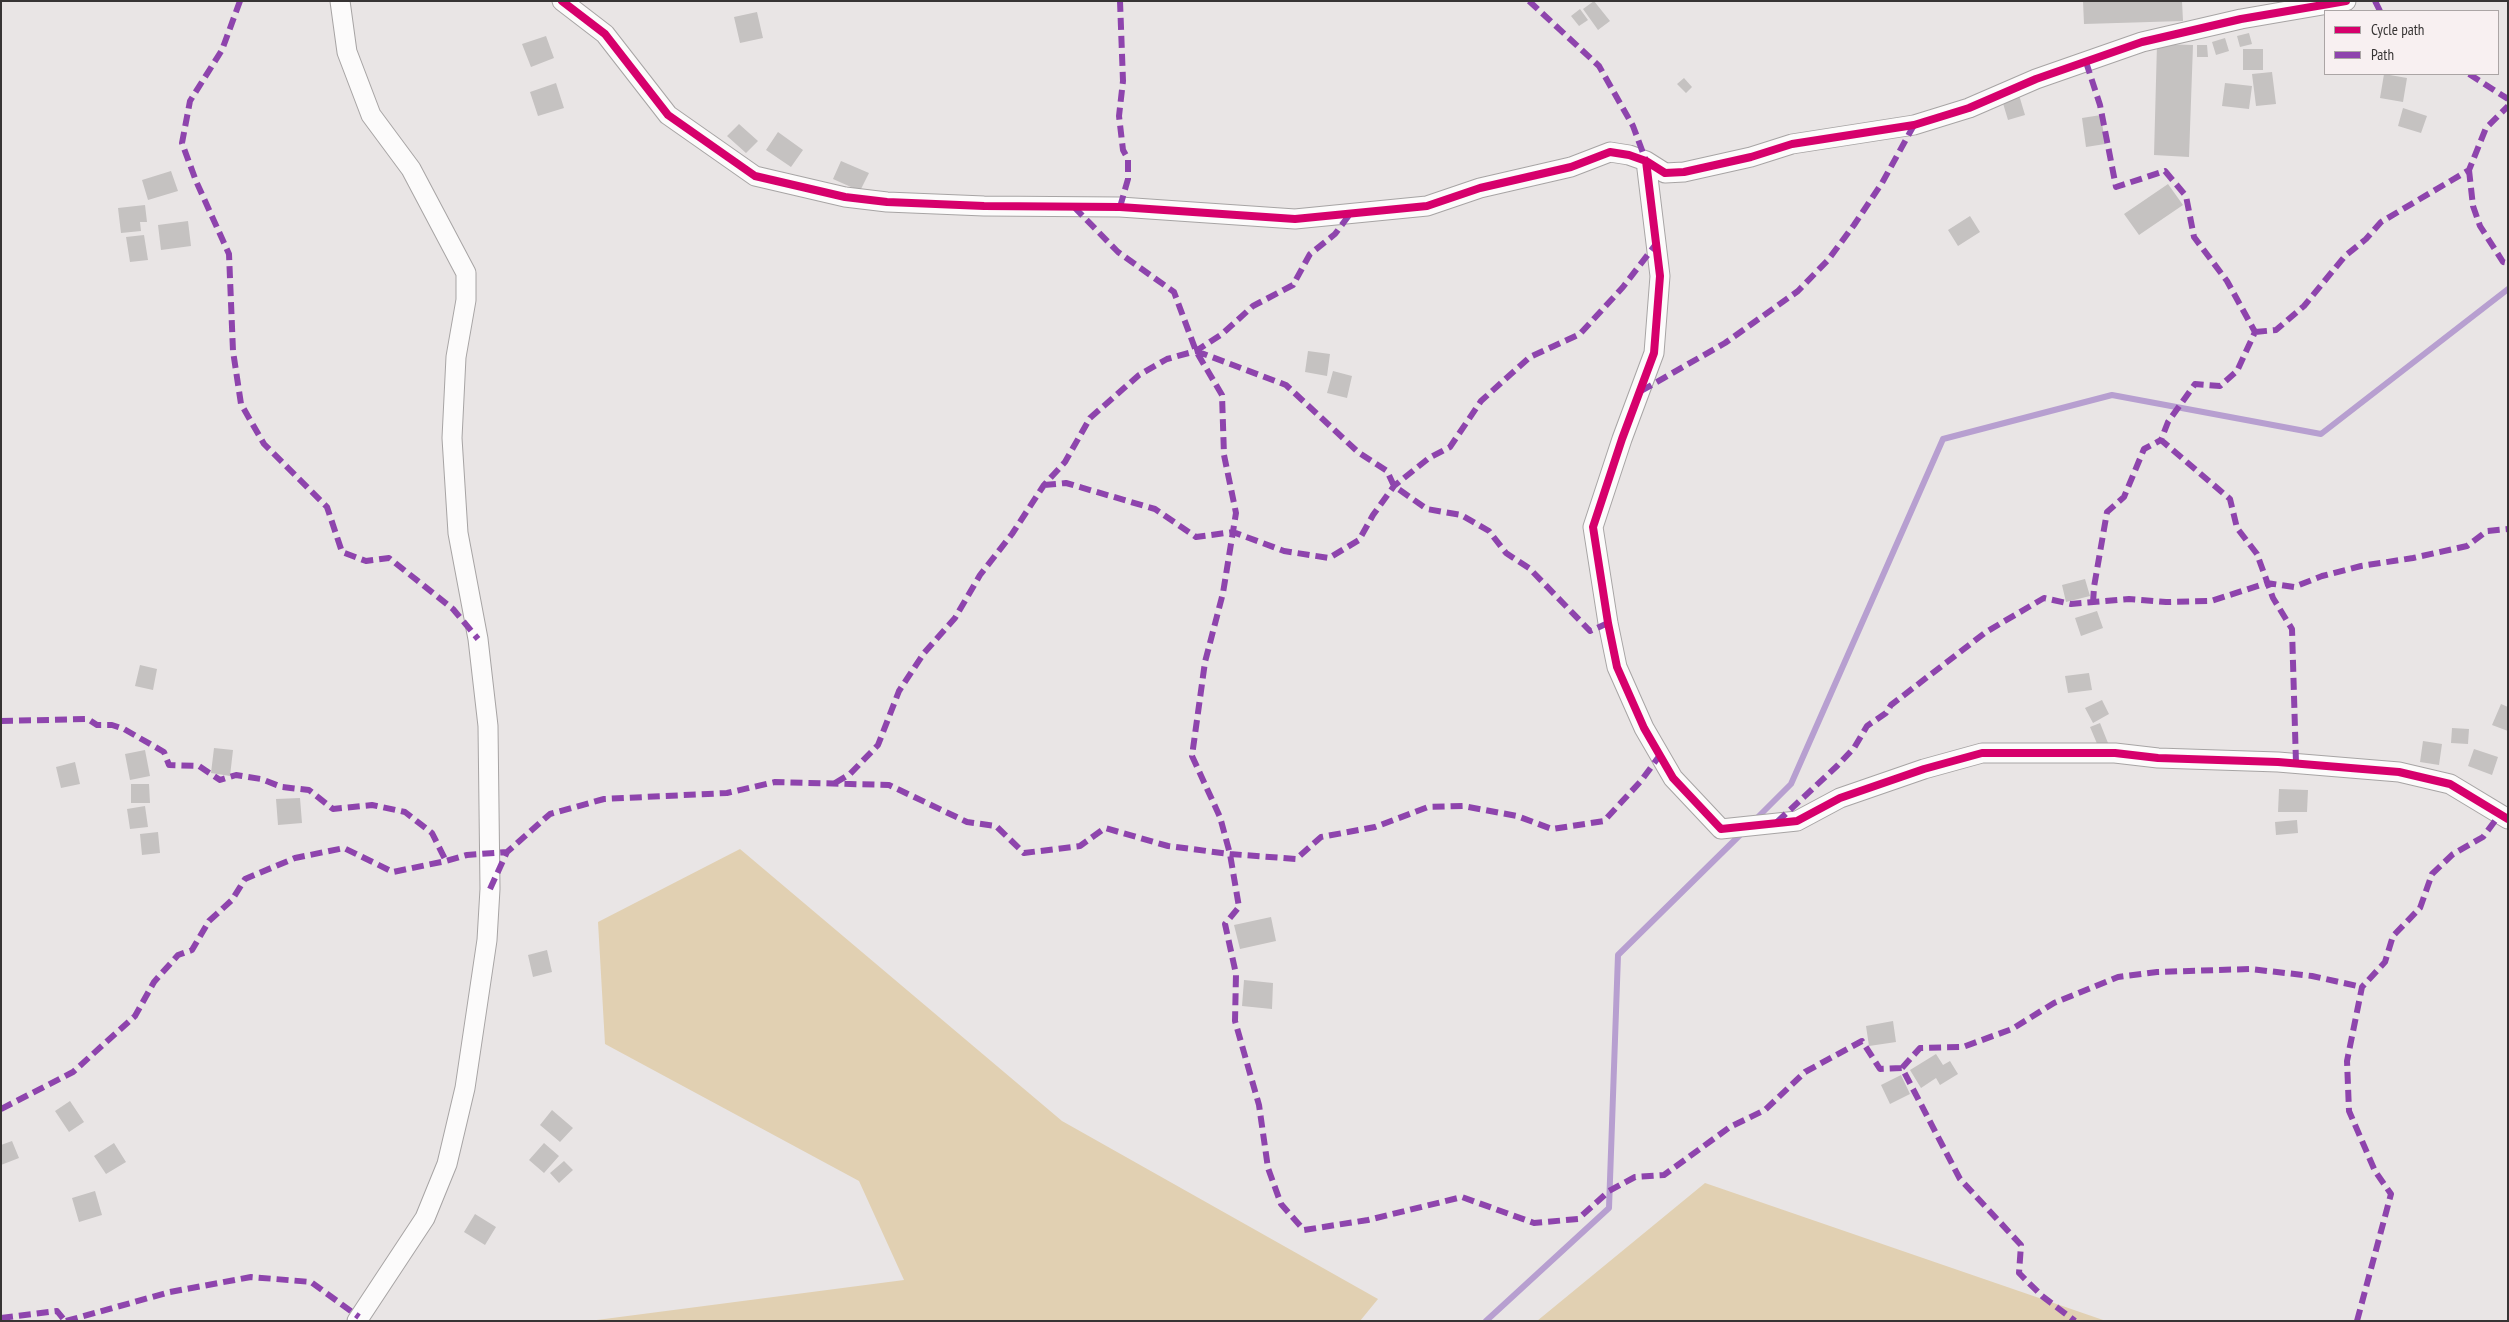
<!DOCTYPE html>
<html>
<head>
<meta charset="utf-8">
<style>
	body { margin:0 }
	#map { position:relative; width:2509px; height:1322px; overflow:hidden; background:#e9e5e5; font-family:"PT Sans Narrow",sans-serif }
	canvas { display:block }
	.frame { position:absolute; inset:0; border:2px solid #373434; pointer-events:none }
	.legend { position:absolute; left:2324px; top:10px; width:175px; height:65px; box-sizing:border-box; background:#f8f0f1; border:1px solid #aba5a5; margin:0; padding:6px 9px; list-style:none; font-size:15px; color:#373434 }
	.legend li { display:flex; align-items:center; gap:10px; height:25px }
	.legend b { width:25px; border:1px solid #aba5a5 }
</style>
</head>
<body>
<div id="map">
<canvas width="2509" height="1322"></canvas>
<div class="frame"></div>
<ul class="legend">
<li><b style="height:6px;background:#d6006c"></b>Cycle path</li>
<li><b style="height:6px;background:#8e44ad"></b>Path</li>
</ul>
</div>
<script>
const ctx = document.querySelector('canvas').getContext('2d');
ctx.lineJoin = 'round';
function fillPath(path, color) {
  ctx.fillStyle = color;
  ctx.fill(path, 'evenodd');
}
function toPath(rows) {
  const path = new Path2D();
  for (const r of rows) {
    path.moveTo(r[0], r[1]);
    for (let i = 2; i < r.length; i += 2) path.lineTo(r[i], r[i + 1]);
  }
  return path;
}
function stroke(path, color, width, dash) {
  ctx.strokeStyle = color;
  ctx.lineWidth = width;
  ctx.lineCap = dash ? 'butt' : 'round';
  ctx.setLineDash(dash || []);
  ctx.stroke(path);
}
const green = toPath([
	[740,849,1062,1121,1378,1299,1360,1321,589,1321,904,1280,859,1181,605,1044,598,922],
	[1705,1183,2106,1321,1537,1321]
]);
const stream = toPath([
	[1754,821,1791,784,1943,439,2112,395,2321,434,2508,289],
	[1486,1321,1609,1208,1618,955,1743,832]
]);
const building = toPath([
	[1594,1,1610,21,1598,30,1583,9],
	[2083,1,2182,1,2183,21,2084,24],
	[1580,9,1588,20,1579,26,1571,16],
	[757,12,763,38,740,43,734,17],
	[2249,33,2252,44,2240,47,2237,36],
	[546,36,554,58,531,67,522,44],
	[2225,38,2229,51,2216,55,2212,42],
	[2157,44,2193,45,2189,157,2154,155],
	[2197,45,2207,45,2208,57,2197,57],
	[2243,49,2263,49,2263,70,2243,70],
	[2272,72,2276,104,2256,106,2252,74],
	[2384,74,2407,78,2403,102,2380,98],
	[1684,78,1692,87,1686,93,1677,84],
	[556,83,564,108,538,116,530,92],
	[2225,83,2252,86,2249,109,2222,106],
	[2019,95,2025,115,2008,120,2002,100],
	[2403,108,2427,116,2421,133,2398,126],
	[2101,115,2105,144,2086,147,2082,118],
	[739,124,758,141,746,153,727,136],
	[778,132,803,150,791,167,766,150],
	[841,161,869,173,860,191,833,179],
	[171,171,178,191,148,200,142,180],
	[2168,184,2183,205,2139,235,2124,214],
	[145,205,147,222,140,222,141,231,121,233,118,208],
	[1970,216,1980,232,1958,246,1948,230],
	[188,221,191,246,161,250,158,225],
	[144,235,148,260,130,262,126,237],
	[1308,351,1330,354,1327,376,1305,372],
	[1333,371,1352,376,1347,398,1327,393],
	[2085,579,2090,596,2066,602,2062,585],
	[2097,611,2103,628,2081,636,2075,618],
	[140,665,157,669,153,690,135,686],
	[2089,673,2092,690,2068,693,2065,676],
	[2102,700,2109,714,2093,723,2085,708],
	[2501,704,2508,707,2508,731,2492,725],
	[2100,723,2108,743,2098,746,2090,727],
	[2452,728,2469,729,2468,744,2451,743],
	[2423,741,2442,744,2439,765,2420,762],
	[214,748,233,750,230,776,211,773],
	[2474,749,2498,757,2492,775,2468,766],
	[145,750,150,776,130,780,125,754],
	[75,762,80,784,61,788,56,767],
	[131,784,149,784,150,803,131,803],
	[2279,789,2308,790,2307,812,2278,812],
	[300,798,302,823,278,825,276,799],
	[145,806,148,827,130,829,127,809],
	[2297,820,2298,833,2276,835,2275,822],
	[158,832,160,853,142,855,140,834],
	[1271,917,1276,941,1240,949,1234,925],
	[547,950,552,972,533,977,528,955],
	[1244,980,1273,983,1272,1009,1242,1006],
	[1893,1021,1896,1042,1869,1046,1866,1026],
	[1936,1054,1943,1065,1950,1061,1958,1074,1940,1085,1936,1078,1921,1088,1910,1070],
	[1901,1075,1910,1094,1890,1104,1881,1085],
	[70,1101,84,1122,69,1132,55,1111],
	[552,1110,573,1128,560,1142,540,1125],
	[12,1141,19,1158,1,1165,1,1145],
	[114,1143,126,1162,106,1174,94,1156],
	[544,1143,559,1156,544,1173,529,1160],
	[564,1161,573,1170,559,1183,550,1173],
	[95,1191,102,1215,79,1222,72,1198],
	[475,1214,496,1227,485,1245,464,1232]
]);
const street = toPath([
	[340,1,347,52,371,115,411,169,466,273,466,300,456,357,452,438,458,533,478,639,488,726,490,889,487,940,465,1088,447,1164,425,1218,357,1321],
	[562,1,605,34,668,115,755,176,845,197,887,202,984,206,1120,207,1295,219,1427,206,1480,188,1571,167,1610,152,1629,155,1646,161,1665,173,1684,172,1751,157,1792,144,1914,125,1969,108,2036,79,2142,42,2241,19,2346,1],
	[1646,161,1660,276,1654,353,1622,439,1593,527,1608,623,1617,667,1644,728,1673,778,1721,829,1797,821,1840,798,1924,769,1982,753,2115,753,2158,758,2278,762,2399,772,2450,784,2508,819]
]);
const quiet = toPath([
	[240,1,222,50,190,101,182,143,196,181,229,254,233,351,241,404,264,444,327,507,342,552,366,561,389,558,453,609,478,639],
	[1529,1,1599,66,1633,126,1646,161],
	[2375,1,2380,11],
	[2086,62,2100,105,2116,187,2165,171,2186,196,2194,237,2227,281,2255,332,2237,371,2220,386,2195,384,2168,422,2161,440,2230,499,2237,528,2257,554,2273,598,2292,629,2296,763],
	[2469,74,2508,99],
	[2469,170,2473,206,2480,226,2503,262,2508,263],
	[1074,207,1118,252,1174,292,1196,351,1222,395,1224,455,1236,513,1223,593,1205,662,1192,756,1220,817,1230,854,1239,907,1225,924,1236,974,1235,1021,1259,1105,1268,1168,1281,1204,1304,1230,1368,1220,1462,1197,1534,1223,1578,1219,1609,1191,1635,1177,1664,1175,1730,1127,1765,1110,1805,1072,1862,1041,1880,1069,1902,1068,1960,1179,2021,1245,2019,1273,2042,1296,2075,1321],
	[1120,207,1128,179,1128,159,1123,150,1119,116,1123,81,1120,1],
	[2255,332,2276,330,2304,306,2345,256,2366,239,2381,222,2469,170,2486,128,2508,106],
	[1196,351,1286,385,1358,452,1387,471,1394,486,1427,509,1461,515,1489,531,1506,553,1529,568,1590,631,1608,623],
	[1641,391,1725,343,1798,291,1828,260,1854,225,1882,183,1914,125],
	[1044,485,1066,483,1155,509,1196,537,1233,532,1284,551,1329,558,1359,540,1373,515,1394,486,1429,458,1450,447,1481,401,1530,357,1580,334,1623,287,1656,244],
	[2093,603,2094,587,2107,512,2124,497,2144,449,2161,440],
	[1,721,88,719,97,725,112,725,124,729,164,752,169,765,199,766,220,780,236,775,261,779,282,787,309,790,333,809,372,805,405,812,432,833,446,861],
	[835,783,850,774,878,745,899,691,924,653,955,618,980,575,1012,534,1044,485,1065,462,1090,418,1139,375,1167,359,1196,351,1222,334,1253,306,1293,285,1310,254,1335,234,1350,214],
	[1777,822,1837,766,1854,748,1867,726,1886,713,1891,705,1986,632,2044,598,2071,604,2129,599,2166,602,2211,601,2267,583,2294,587,2322,576,2361,566,2413,558,2467,546,2487,531,2508,529],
	[490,889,507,852,550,814,604,799,727,793,775,782,889,785,967,822,996,826,1024,853,1080,846,1105,828,1168,846,1230,854,1296,859,1321,837,1375,827,1428,807,1463,806,1517,816,1552,829,1604,821,1641,781,1660,755],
	[1902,1068,1920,1048,1963,1047,2012,1029,2054,1003,2118,977,2157,972,2250,969,2312,976,2362,987],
	[1,1109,73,1072,135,1016,154,982,178,955,192,950,209,921,232,900,245,879,295,858,344,848,393,872,446,861,467,855,507,852],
	[1,1318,57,1311,65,1321],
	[66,1321,170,1292,251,1277,311,1282,359,1317],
	[2357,1321,2391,1194,2375,1171,2349,1111,2347,1061,2362,987,2385,962,2393,936,2420,908,2432,874,2453,854,2483,837,2500,814]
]);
const cycleway = toPath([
	[562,1,605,34,668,115,755,176,845,197,887,202,984,206,1120,207,1295,219,1427,206,1480,188,1571,167,1610,152,1629,155,1646,161,1665,173,1684,172,1751,157,1792,144,1914,125,1969,108,2036,79,2142,42,2241,19,2346,1],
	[1646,161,1660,276,1654,353,1622,439,1593,527,1608,623,1617,667,1644,728,1673,778,1721,829,1797,821,1840,798,1924,769,1982,753,2115,753,2158,758,2278,762,2399,772,2450,784,2508,819]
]);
fillPath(green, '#e1d0b2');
stroke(stream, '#b79fd0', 6);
fillPath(building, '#c5c2c1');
stroke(street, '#a7a4a4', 21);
stroke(street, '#fcfbfb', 19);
stroke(quiet, '#8e44ad', 6, [12, 6]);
stroke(cycleway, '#d6006c', 8);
</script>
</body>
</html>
